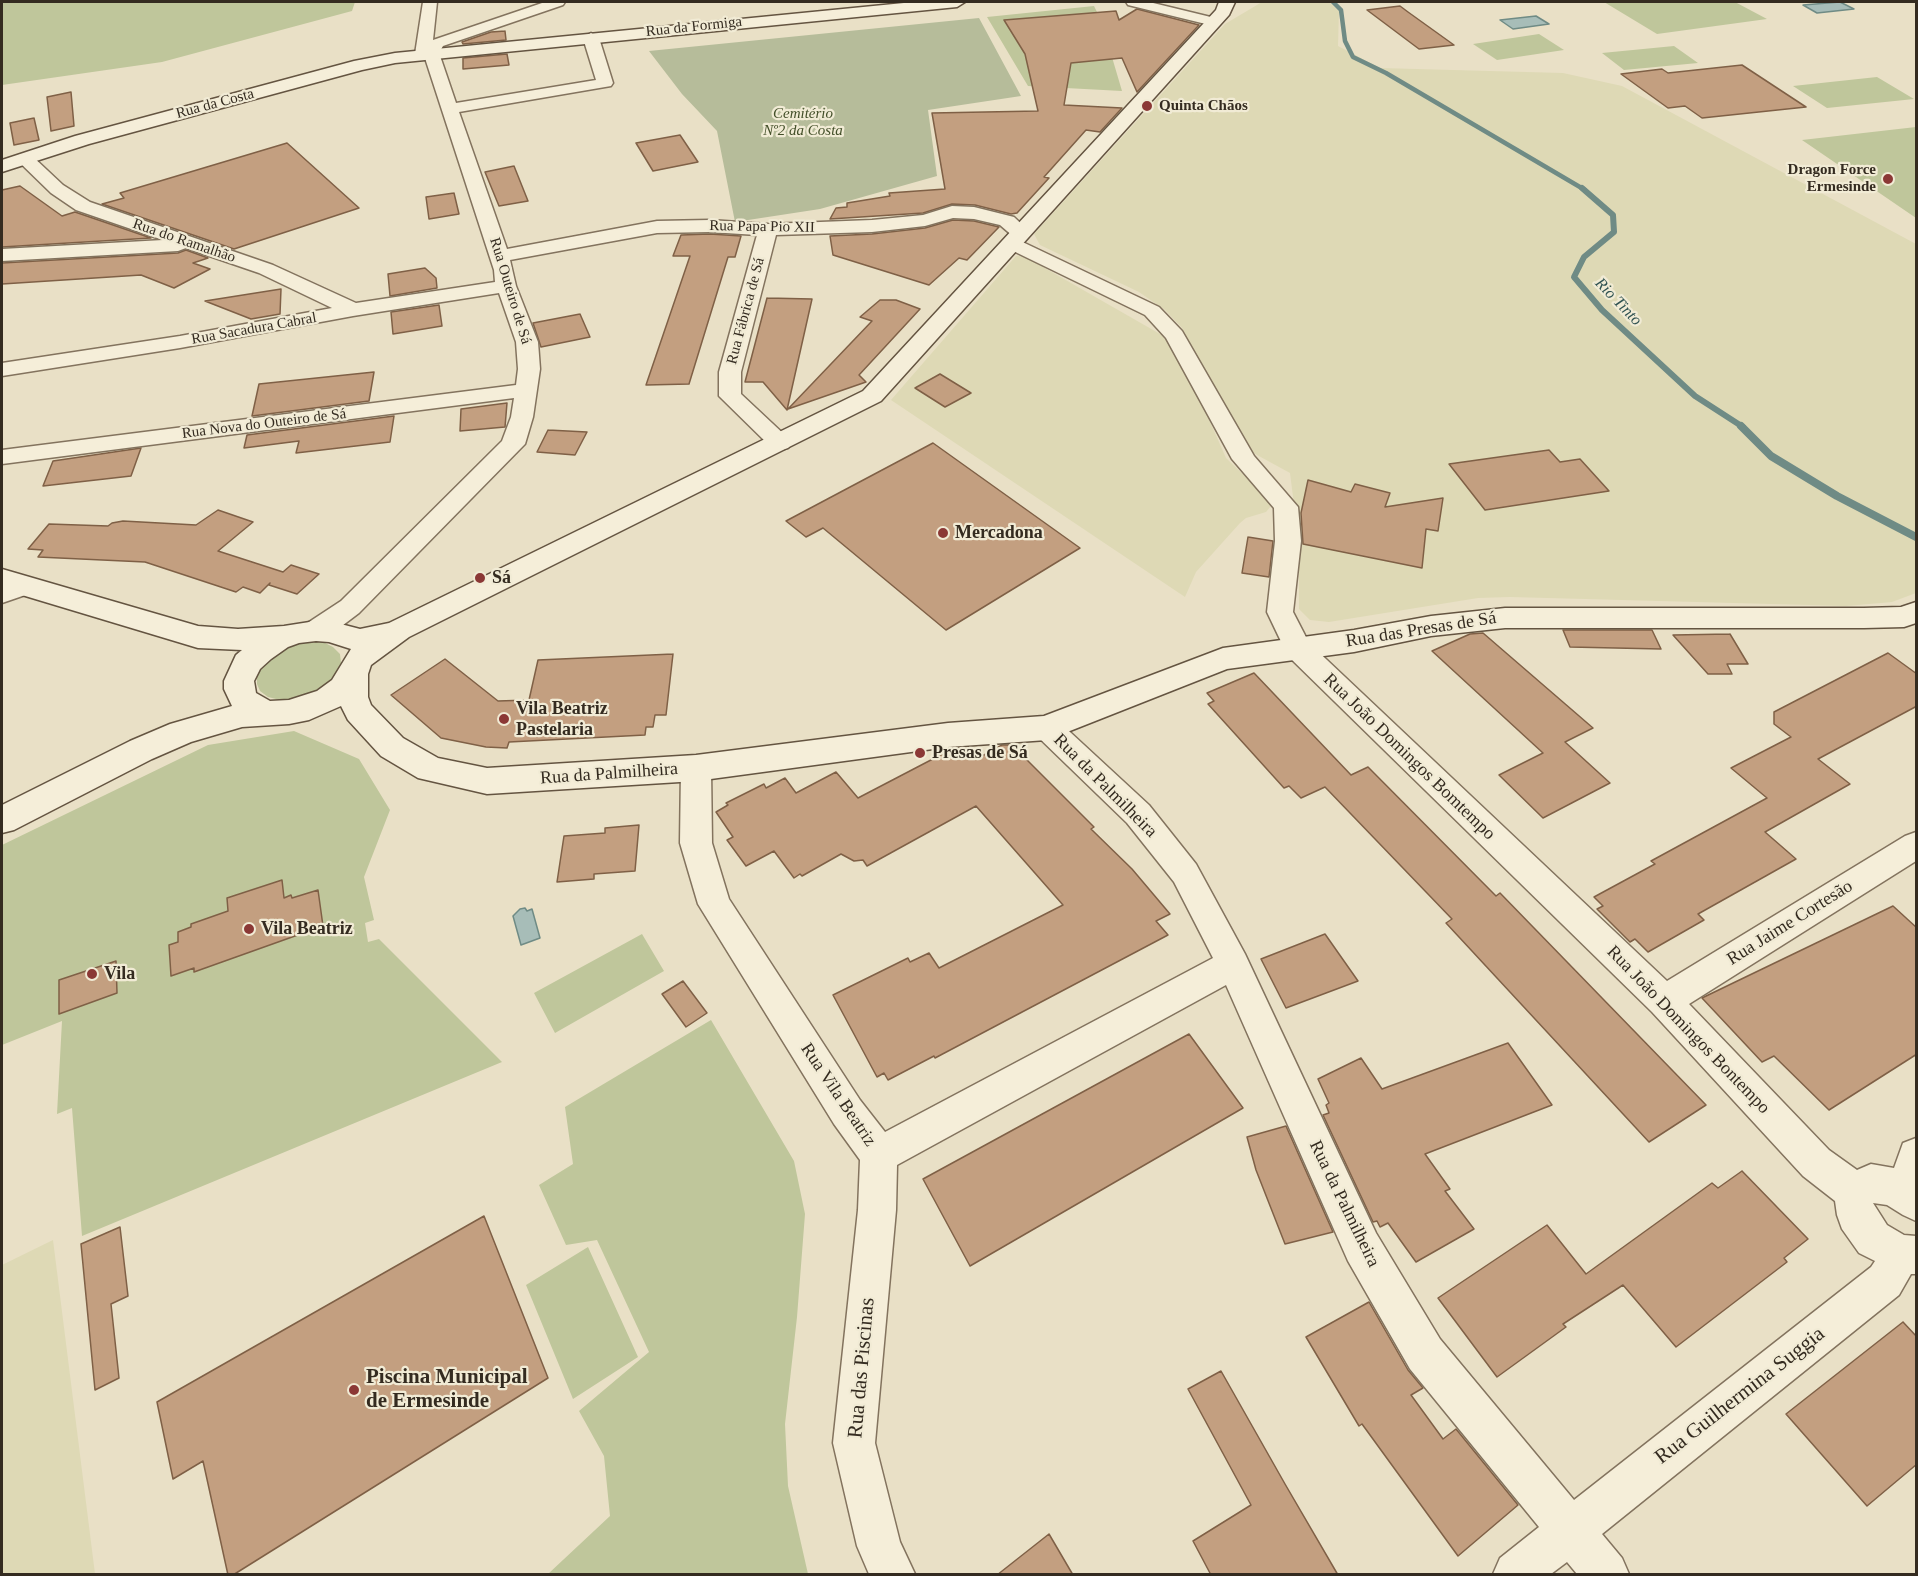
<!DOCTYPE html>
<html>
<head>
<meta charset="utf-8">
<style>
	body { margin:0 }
	#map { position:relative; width:1918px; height:1576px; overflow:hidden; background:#e9e0c6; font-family:Georgia,serif }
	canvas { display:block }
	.frame { position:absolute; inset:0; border:3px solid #342b20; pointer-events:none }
</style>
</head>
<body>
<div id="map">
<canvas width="1918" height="1576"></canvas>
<div class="frame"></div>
</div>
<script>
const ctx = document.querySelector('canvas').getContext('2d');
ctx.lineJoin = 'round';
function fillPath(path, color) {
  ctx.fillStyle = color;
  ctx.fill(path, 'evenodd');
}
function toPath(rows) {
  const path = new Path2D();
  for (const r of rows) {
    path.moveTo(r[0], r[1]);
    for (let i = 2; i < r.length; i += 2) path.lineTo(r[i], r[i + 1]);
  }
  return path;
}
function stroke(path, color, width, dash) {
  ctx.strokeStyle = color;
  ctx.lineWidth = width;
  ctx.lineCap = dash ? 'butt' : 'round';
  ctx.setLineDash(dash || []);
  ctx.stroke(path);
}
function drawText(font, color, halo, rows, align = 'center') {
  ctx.font = font + ' Georgia,serif';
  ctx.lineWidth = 4.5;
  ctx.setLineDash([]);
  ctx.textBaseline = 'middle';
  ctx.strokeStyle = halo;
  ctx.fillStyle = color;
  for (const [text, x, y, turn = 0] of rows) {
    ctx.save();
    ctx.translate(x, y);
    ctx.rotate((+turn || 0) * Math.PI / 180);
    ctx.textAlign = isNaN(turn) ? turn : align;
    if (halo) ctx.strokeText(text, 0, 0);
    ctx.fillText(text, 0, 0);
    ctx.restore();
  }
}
const farmland = toPath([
	[1262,2,1329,2,1339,11,1338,46,1380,68,1563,73,1622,86,1916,244,1916,593,1892,602,1846,606,1510,597,1478,598,1329,622,1310,620,1299,609,1299,544,1290,473,1246,449,1182,328,1165,310,1139,292,1040,245,1034,234,1225,24],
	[1022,255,1167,338,1193,383,1226,458,1256,487,1271,506,1266,512,1246,518,1240,523,1196,572,1185,597,891,400,1016,256],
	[53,1240,95,1574,2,1574,2,1265]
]);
const green = toPath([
	[2,2,355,2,352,11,162,62,2,85],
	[1604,2,1735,2,1767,19,1657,34],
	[1094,6,1101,20,1122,91,1028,86,987,17],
	[1539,34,1564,50,1497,60,1473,44],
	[1674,46,1698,63,1624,70,1602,53],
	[1877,77,1914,99,1827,108,1793,86],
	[1916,127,1916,218,1802,140],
	[311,641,323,642,333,647,340,654,341,663,338,673,331,682,307,696,293,699,280,700,268,697,260,691,257,684,257,675,261,665,283,648],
	[294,731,359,759,390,810,364,877,374,920,365,923,368,942,379,939,502,1062,82,1236,72,1108,57,1114,62,1021,2,1045,2,845,208,745],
	[642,934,664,971,555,1033,534,993],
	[711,1020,794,1161,805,1214,797,1317,785,1424,788,1486,808,1574,548,1574,610,1516,604,1456,579,1411,649,1352,597,1240,566,1245,539,1185,573,1164,565,1107],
	[588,1247,638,1357,573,1399,526,1285]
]);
const cemetery = toPath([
	[979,18,1021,96,928,110,937,176,820,209,735,222,717,131,682,94,649,51]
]);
const water = toPath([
	[1840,2,1854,9,1817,13,1803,5,1840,2],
	[1536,16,1549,24,1513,29,1500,20,1536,16],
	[525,908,527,911,532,909,540,938,521,945,513,916,520,909,525,908]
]);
const streamFar2 = toPath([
	[1333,2,1341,10,1345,41,1353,57,1386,73,1585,190]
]);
const streamFar1 = toPath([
	[1582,188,1613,215,1614,232,1584,257,1574,277,1602,310,1695,396,1743,427]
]);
const stream = toPath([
	[1741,426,1771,456,1837,496,1916,537]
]);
const building = toPath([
	[1400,6,1408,12,1454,45,1419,49,1367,10,1400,6],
	[1137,9,1199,25,1137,92,1122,58,1071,63,1064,105,1122,108,1100,132,1086,130,1044,177,1049,178,1017,213,1011,214,975,205,952,204,923,213,830,219,836,208,847,207,847,203,890,196,889,193,945,189,932,113,1038,111,1025,54,1004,20,1116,11,1119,20,1137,9],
	[505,31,506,40,463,44,462,42,491,32,505,31],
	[507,54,509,65,463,69,463,58,507,54],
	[1742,65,1806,107,1702,118,1685,106,1668,108,1621,74,1662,69,1668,73,1742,65],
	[71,92,74,126,51,131,47,97,71,92],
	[34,118,39,140,14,145,10,123,34,118],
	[680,135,698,162,653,171,636,143,680,135],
	[287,143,359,208,234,249,102,204,124,198,120,193,287,143],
	[514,166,528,201,499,206,485,172,514,166],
	[20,186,62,216,75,212,151,238,2,247,2,190,20,186],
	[454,193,459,214,429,219,426,197,454,193],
	[953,220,974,221,999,227,967,260,959,258,929,285,833,255,830,236,872,234,925,228,953,220],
	[710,234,741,236,735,257,728,257,689,384,646,385,690,256,673,256,681,235,710,234],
	[186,250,208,258,193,263,210,269,174,288,141,275,2,284,2,263,178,253,186,250],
	[425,268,436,278,437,288,390,296,388,274,425,268],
	[281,289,280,314,251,319,205,301,281,289],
	[767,298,812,299,787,410,763,382,745,382,767,298],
	[880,300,896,300,920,309,859,375,866,382,788,409,872,321,860,317,880,300],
	[439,305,442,326,393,334,391,312,439,305],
	[580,314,590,337,541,347,533,323,580,314],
	[374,372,369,401,252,416,259,384,374,372],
	[940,374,971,393,945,407,915,388,940,374],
	[507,403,505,427,460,431,461,409,507,403],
	[394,416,390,442,296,453,299,441,244,448,247,435,394,416],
	[548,430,587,432,575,455,537,452,548,430],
	[933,443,1080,548,946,630,823,528,806,537,786,521,933,443],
	[141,448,131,476,43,486,53,461,141,448],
	[1549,450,1560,462,1580,459,1609,491,1485,510,1449,464,1549,450],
	[1308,480,1351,492,1355,484,1390,493,1385,507,1443,498,1438,531,1426,529,1422,568,1303,544,1301,513,1308,480],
	[218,510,253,522,218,551,283,572,291,565,319,574,297,594,269,585,270,583,260,593,243,587,236,592,145,562,38,557,43,550,28,549,49,524,108,526,112,523,123,521,196,525,218,510],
	[1248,537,1273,541,1269,577,1242,573,1248,537],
	[1563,630,1652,630,1661,649,1570,647,1563,630],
	[1483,633,1593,728,1565,742,1610,783,1543,818,1499,775,1543,753,1432,651,1470,634,1483,633],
	[1730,634,1748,664,1727,664,1732,674,1708,674,1673,635,1730,634],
	[1888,653,1917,674,1917,706,1818,759,1850,784,1765,832,1796,859,1698,914,1704,920,1648,952,1635,939,1630,942,1597,909,1603,906,1594,897,1655,864,1651,861,1767,798,1731,768,1791,737,1774,724,1774,712,1888,653],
	[673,654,666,715,655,715,653,727,646,727,645,735,509,742,507,748,486,747,441,738,391,695,445,659,498,701,529,700,538,660,673,654],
	[1254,673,1351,775,1368,767,1496,896,1500,893,1706,1105,1649,1142,1446,923,1452,919,1325,787,1301,798,1289,786,1284,788,1208,704,1214,701,1207,693,1254,673],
	[1002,745,1012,745,1094,827,1091,829,1132,869,1170,914,1156,921,1168,935,935,1058,934,1056,888,1080,884,1073,877,1077,833,995,908,958,910,962,929,953,939,968,1063,905,976,806,867,866,863,860,854,861,841,854,802,876,800,874,794,878,774,851,746,866,727,840,733,837,716,812,728,805,726,803,764,784,766,788,785,778,796,793,836,772,858,798,952,749,966,748,970,753,977,750,982,756,1002,745],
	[639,825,635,871,594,874,594,879,557,882,564,836,605,833,605,828,639,825],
	[282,880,284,898,291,895,292,898,318,890,323,926,194,972,194,968,171,976,169,945,178,942,178,932,191,927,191,924,228,911,227,898,282,880],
	[1893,906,1917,928,1917,1054,1829,1110,1774,1056,1762,1062,1702,998,1893,906],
	[1325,934,1358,981,1286,1008,1261,959,1325,934],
	[116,961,117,993,59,1014,59,980,116,961],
	[683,981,707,1013,686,1027,662,994,683,981],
	[1189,1034,1243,1108,970,1266,923,1179,1189,1034],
	[1508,1043,1552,1105,1425,1154,1450,1189,1445,1191,1474,1229,1416,1262,1388,1223,1380,1227,1377,1221,1373,1222,1323,1115,1329,1113,1326,1105,1329,1103,1318,1079,1361,1058,1382,1089,1508,1043],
	[1286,1126,1333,1232,1285,1244,1256,1170,1247,1137,1286,1126],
	[1742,1171,1808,1239,1784,1258,1787,1262,1676,1347,1623,1285,1563,1324,1566,1327,1497,1377,1438,1298,1547,1225,1586,1274,1712,1183,1718,1188,1742,1171],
	[484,1216,548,1378,233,1575,228,1575,203,1461,173,1479,157,1402,484,1216],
	[120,1227,128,1296,111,1304,119,1378,95,1390,81,1244,120,1227],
	[1369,1302,1408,1370,1423,1388,1411,1395,1443,1439,1456,1429,1518,1505,1458,1556,1362,1424,1359,1426,1306,1337,1369,1302],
	[1903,1322,1917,1337,1917,1464,1867,1506,1786,1414,1903,1322],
	[1221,1371,1285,1484,1338,1575,1211,1575,1193,1541,1251,1505,1188,1389,1221,1371],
	[1049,1534,1073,1575,997,1575,1049,1534]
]);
const street = toPath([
	[423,2,437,2,433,40,545,2,565,2,563,5,443,46,439,53,456,103,596,80,583,38,591,33,599,38,613,83,611,86,459,112,507,249,657,221,710,220,768,224,872,220,923,215,952,206,974,207,1014,217,1031,233,1028,237,1021,239,1014,237,1000,225,974,219,953,218,925,226,872,232,776,235,741,372,741,394,788,438,792,443,788,448,780,450,772,448,719,396,719,372,757,235,710,232,657,233,510,260,516,286,538,342,540,369,533,417,525,444,359,613,326,638,316,641,306,638,303,631,306,624,341,601,502,441,511,417,514,398,2,464,2,450,516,385,518,369,516,342,499,293,353,316,180,348,2,376,2,363,180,336,332,308,259,273,186,248,178,251,2,261,2,249,163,240,76,210,51,193,16,159,19,155,25,154,31,155,63,185,90,202,273,265,356,303,495,282,494,270,425,58,418,57,415,54,423,2],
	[1126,2,1149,2,1219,19,1221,22,1214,26,1128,5,1126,2],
	[1012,237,1159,307,1182,331,1254,456,1298,507,1301,541,1293,612,1309,643,1667,981,1905,836,1916,832,1916,861,1689,1004,1829,1150,1857,1170,1871,1164,1894,1168,1903,1143,1916,1138,1916,1221,1903,1215,1887,1205,1873,1203,1887,1225,1904,1235,1916,1236,1916,1274,1911,1274,1899,1295,1602,1534,1622,1558,1629,1574,1577,1574,1567,1562,1551,1574,1493,1574,1500,1558,1539,1527,1410,1369,1348,1261,1226,985,897,1165,896,1210,875,1443,900,1542,915,1574,869,1574,857,1546,833,1443,858,1210,860,1160,834,1124,698,904,680,843,681,768,686,760,696,756,706,760,711,768,712,843,729,899,860,1100,885,1132,1213,958,1174,882,1127,823,1037,736,1033,728,1037,720,1047,717,1057,720,1149,805,1196,864,1245,954,1376,1233,1440,1339,1574,1500,1871,1267,1875,1261,1859,1253,1842,1229,1837,1215,1835,1201,1803,1176,1652,1012,1288,656,1267,612,1275,541,1274,508,1232,459,1166,338,1145,315,1005,247,1002,243,1005,239,1012,237],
	[25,577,34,580,38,586,34,592,2,603,2,585,25,577]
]);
const secondary = toPath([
	[914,2,965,2,957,7,395,63,362,70,89,144,2,172,2,160,75,136,354,61,395,53,914,2],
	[1219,2,1235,2,1229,15,881,401,409,637,371,665,368,674,368,697,371,705,403,738,438,758,487,768,696,755,948,723,1044,716,1223,648,1354,630,1431,616,1505,608,1864,608,1901,607,1916,602,1916,623,1904,627,1864,628,1505,628,1431,636,1354,652,1227,669,1047,740,948,747,696,781,487,794,418,778,381,756,348,720,341,706,309,720,289,724,242,727,191,742,152,759,14,830,2,833,2,805,130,741,170,724,232,706,224,689,224,681,236,655,242,650,198,648,2,589,2,569,198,626,238,629,284,626,316,621,333,622,360,629,389,623,863,391,1216,10,1219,2],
	[316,641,329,642,351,649,332,680,317,691,289,700,270,701,256,693,254,681,260,669,271,659,288,647,299,643,316,641]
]);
const markers = [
	[1147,106,6,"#8b3835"],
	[1888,179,6,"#8b3835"],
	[943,533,6,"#8b3835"],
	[480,578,6,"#8b3835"],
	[504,719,6,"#8b3835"],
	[920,753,6,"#8b3835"],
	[249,929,6,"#8b3835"],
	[92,974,6,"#8b3835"],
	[354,1390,6,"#8b3835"]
];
const farStreetnames = [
	["Rua da Formiga",694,27,-6],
	["Rua da Costa",215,104,-15],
	["Rua Papa Pio XII",762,227,1],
	["Rua do Ramalhão",184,241,19],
	["Rua Outeiro de Sá",510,291,73],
	["Rua Fábrica de Sá",746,311,-75],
	["Rua Sacadura Cabral",254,329,-10],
	["Rua Nova do Outeiro de Sá",264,424,-7]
];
const farPoinames = [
	["Quinta Chãos",1159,106],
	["Dragon Force",1876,170,"right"],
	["Ermesinde",1876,187,"right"]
];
const farParknames = [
	["Cemitério",803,114],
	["Nº2 da Costa",803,131]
];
const farWaternames = [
	["Rio Tinto",1618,302,46]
];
const poiNames = [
	["Mercadona",955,533],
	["Sá",492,578],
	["Vila Beatriz",516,709],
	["Pastelaria",516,730],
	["Presas de Sá",932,753],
	["Vila Beatriz",261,929],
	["Vila",104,974]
];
const streetNames = [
	["Rua das Presas de Sá",1421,630,-9],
	["Rua João Domingos Bomtempo",1409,757,44],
	["Rua da Palmilheira",609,774,-4],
	["Rua da Palmilheira",1105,786,45],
	["Rua Jaime Cortesão",1790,923,-32],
	["Rua João Domingos Bontempo",1688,1030,46],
	["Rua Vila Beatriz",838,1095,56],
	["Rua da Palmilheira",1344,1204,64]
];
const nearStreetnames = [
	["Rua das Piscinas",862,1368,-85],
	["Rua Guilhermina Suggia",1740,1396,-38]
];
const nearPoinames = [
	["Piscina Municipal",366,1378],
	["de Ermesinde",366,1402]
];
fillPath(farmland, '#ded9b5');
fillPath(green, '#bfc69b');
fillPath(cemetery, '#b6bc9a');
fillPath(water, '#a7bdb8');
stroke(water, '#6f8b85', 1.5);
stroke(streamFar2, '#6f8b85', 4.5);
stroke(streamFar1, '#6f8b85', 6);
stroke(stream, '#6f8b85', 8);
fillPath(building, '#c39f80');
stroke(building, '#7f6046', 1.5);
stroke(street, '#83735e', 3);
stroke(secondary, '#645441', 3);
fillPath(street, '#f5eed9');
fillPath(secondary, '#f5eed9');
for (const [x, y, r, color] of markers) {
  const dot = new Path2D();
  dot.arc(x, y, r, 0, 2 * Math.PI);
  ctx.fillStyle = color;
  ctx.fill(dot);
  stroke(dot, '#f1ebd5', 2);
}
drawText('15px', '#342b20', '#f1ebd5', farStreetnames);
drawText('bold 15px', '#342b20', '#f1ebd5', farPoinames, 'left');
drawText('italic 15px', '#434f29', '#f1ebd5', farParknames);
drawText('italic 16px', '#315352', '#f1ebd5', farWaternames);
drawText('bold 18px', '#342b20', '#f1ebd5', poiNames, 'left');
drawText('18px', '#342b20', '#f1ebd5', streetNames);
drawText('21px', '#342b20', '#f1ebd5', nearStreetnames);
drawText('bold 21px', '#342b20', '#f1ebd5', nearPoinames, 'left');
</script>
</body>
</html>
